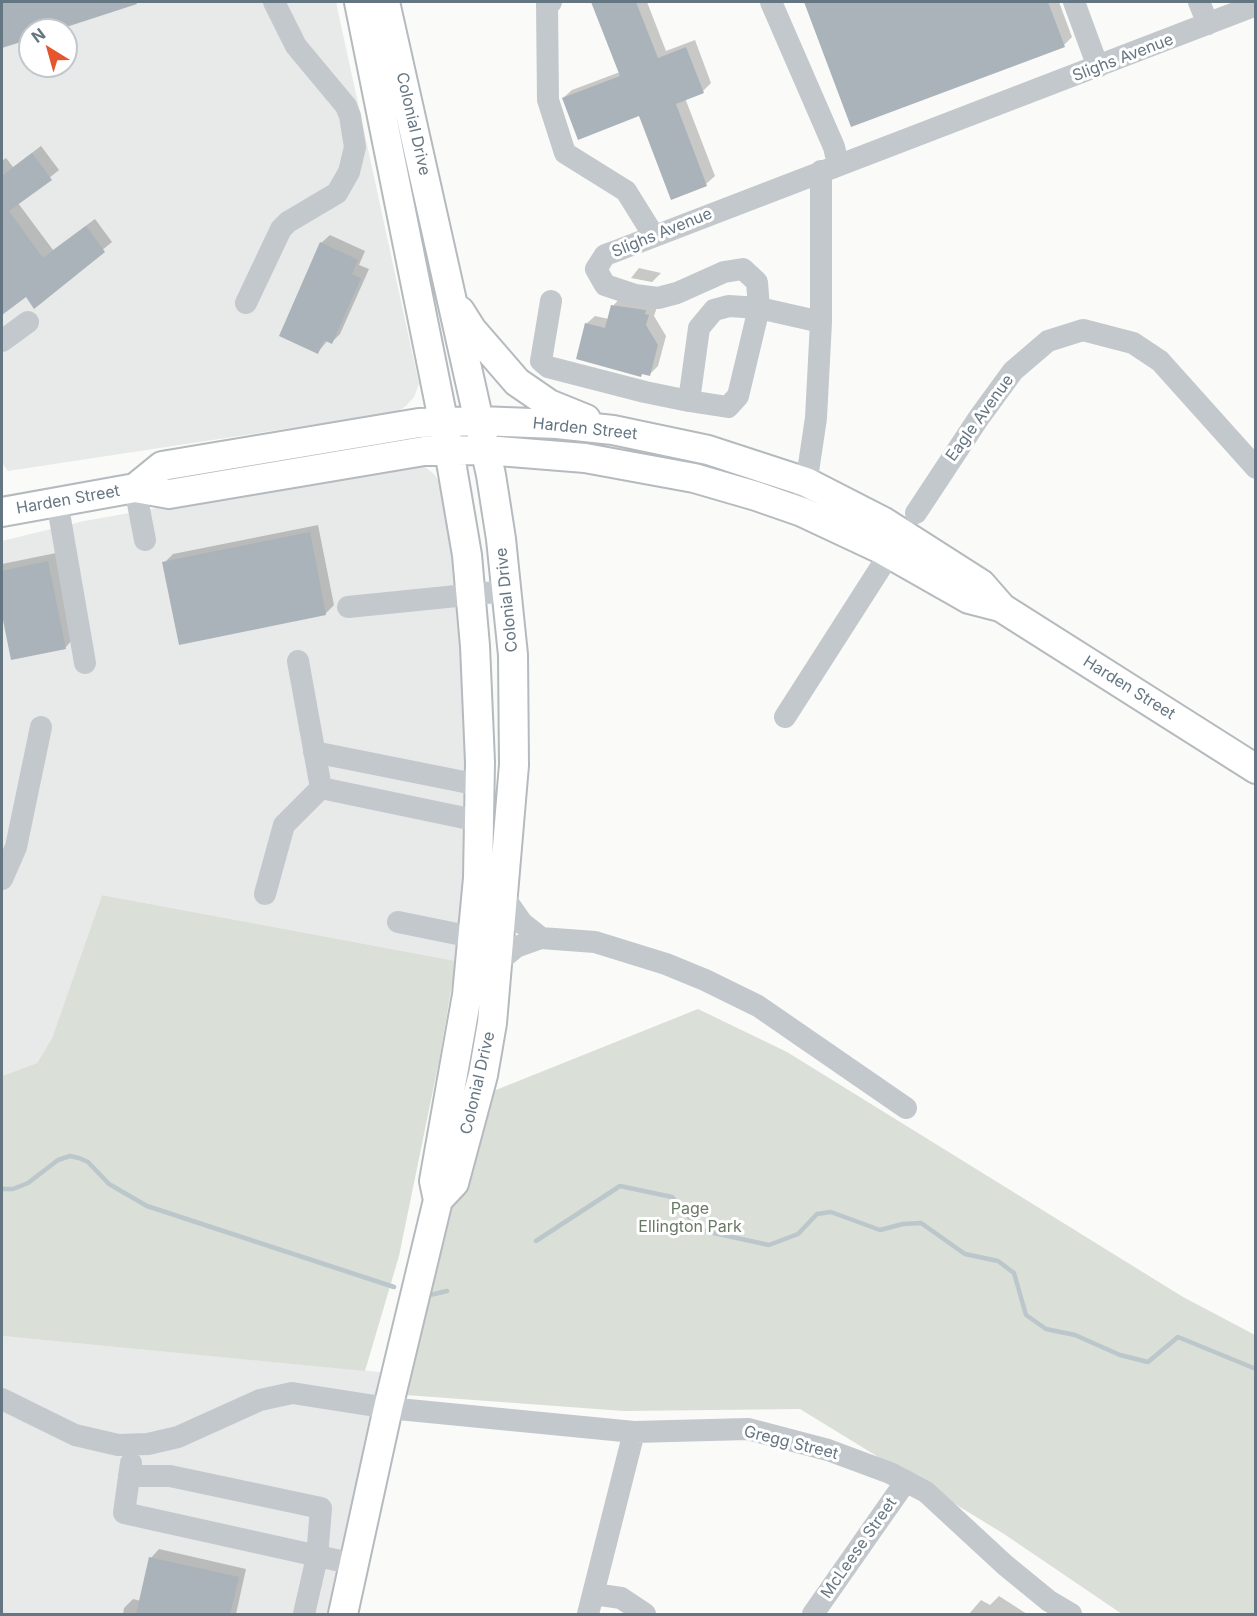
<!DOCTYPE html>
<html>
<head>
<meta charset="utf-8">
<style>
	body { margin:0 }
	#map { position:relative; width:1257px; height:1616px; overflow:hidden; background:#fafaf8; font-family:Inter,sans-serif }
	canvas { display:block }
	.frame { position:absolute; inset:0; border:3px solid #657683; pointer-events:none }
	.north { position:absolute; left:18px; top:18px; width:60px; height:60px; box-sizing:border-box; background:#fff; border:2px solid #c1c8cd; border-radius:50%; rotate:323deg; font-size:16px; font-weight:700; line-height:24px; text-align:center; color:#657683 }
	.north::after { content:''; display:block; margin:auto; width:21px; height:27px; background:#e4572e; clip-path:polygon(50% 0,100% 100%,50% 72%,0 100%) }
</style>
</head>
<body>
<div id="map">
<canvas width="1257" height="1616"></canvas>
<div class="frame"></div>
<div class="north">N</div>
</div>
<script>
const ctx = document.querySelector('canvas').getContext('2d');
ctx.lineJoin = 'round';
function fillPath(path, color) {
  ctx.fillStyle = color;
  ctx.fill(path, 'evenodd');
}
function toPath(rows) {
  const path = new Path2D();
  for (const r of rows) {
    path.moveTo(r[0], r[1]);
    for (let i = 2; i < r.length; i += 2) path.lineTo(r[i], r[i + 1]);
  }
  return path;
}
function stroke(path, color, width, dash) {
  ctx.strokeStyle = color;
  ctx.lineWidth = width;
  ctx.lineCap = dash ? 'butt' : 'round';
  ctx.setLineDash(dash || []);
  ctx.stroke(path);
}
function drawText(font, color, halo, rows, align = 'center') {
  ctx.font = font + ' Inter,sans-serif';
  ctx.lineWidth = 6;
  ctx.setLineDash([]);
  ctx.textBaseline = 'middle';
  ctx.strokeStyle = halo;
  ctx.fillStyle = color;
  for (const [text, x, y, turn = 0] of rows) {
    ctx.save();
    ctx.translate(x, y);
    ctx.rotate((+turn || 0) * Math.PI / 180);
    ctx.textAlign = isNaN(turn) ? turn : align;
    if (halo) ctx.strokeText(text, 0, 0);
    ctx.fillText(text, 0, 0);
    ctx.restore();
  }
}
const built = toPath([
	[2,2,336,2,419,384,414,397,406,406,397,412,8,471,2,463],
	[30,30,66,30,66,66,30,66],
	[412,465,425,467,434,474,440,483,450,509,463,656,470,799,456,961,102,895,52,1038,37,1063,2,1076,2,541,84,521,396,466],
	[2,1336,380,1372,328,1614,2,1614]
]);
const green = toPath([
	[102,895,456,961,439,1061,399,1256,365,1371,2,1336,2,1076,37,1063,52,1038],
	[698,1009,787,1052,1183,1297,1255,1335,1255,1614,1122,1614,1004,1534,800,1409,624,1411,406,1395,476,1098]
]);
const shadow = toPath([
	[2,2,140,2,52,30,30,30,30,37,2,46],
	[593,2,647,2,666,51,695,40,711,83,703,91,685,98,715,176,706,184,640,114,563,98,572,90,620,72],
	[806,2,1059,2,1072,37,1064,45,852,125],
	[41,146,59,170,18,203,53,250,95,219,112,242,34,306,26,295,2,313,2,161,6,158,13,167],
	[330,235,365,251,359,265,369,269,340,334,332,342,328,340,318,352,321,243],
	[639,268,661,273,652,282,631,278],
	[621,297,657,307,654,316,666,336,658,366,650,374,586,324,595,316,609,319,613,306],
	[318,525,334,605,325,614,164,563,173,554],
	[56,553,73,639,65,648,2,616,2,564],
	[159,1549,246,1569,236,1614,123,1614,124,1608,133,1599,141,1601,151,1558],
	[999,1596,1027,1614,969,1614,981,1600,990,1605]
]);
const stream = toPath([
	[2,1189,13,1189,28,1183,58,1160,70,1156,79,1158,88,1162,109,1184,147,1206,394,1287],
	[536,1241,620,1186,672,1197,700,1230,769,1245,798,1234,817,1214,831,1212,880,1230,903,1224,921,1223,965,1254,998,1261,1014,1273,1026,1315,1046,1329,1075,1335,1120,1355,1148,1362,1178,1337,1256,1369],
	[430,1295,447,1291]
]);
const building = toPath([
	[2,2,136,2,137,4,57,30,30,30,30,39,2,48],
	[591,2,636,2,658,58,686,47,704,93,676,104,707,186,671,200,639,116,578,140,562,98,620,76],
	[804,2,1048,2,1065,47,851,127],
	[32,153,52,180,9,211,27,236,43,258,86,226,105,252,34,309,26,297,2,315,2,176],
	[320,242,358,260,352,274,361,278,332,344,324,340,318,354,279,336],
	[611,305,646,310,645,314,649,315,646,325,658,345,650,376,642,374,641,377,576,359,585,323,605,328],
	[310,532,326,615,179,645,162,562],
	[48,561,66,649,11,660,2,615,2,571],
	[149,1557,239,1577,230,1614,136,1614]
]);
const minor = toPath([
	[551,2,547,3,548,100,565,153,626,191,654,236],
	[771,2,834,147,838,164],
	[1074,2,1098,67],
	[1199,2,1208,24],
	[551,301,541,361,548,367,645,392,689,401,728,407,738,396,759,308,729,306,714,310,699,328,689,401],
	[246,303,281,229,288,222,337,193,349,172,355,147,350,116,346,106,296,46,274,2],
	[821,322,759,308,757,282,743,269,724,272,677,293,658,298,635,295,605,285,596,269,605,255,616,251,1256,5],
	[2,341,28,322],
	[135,488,145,540],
	[804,498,816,418,821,322,821,171],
	[57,501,85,663],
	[916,513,978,419,1013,371,1048,341,1083,330,1133,343,1160,361,1256,468],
	[348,607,506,591],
	[298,661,321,788],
	[785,717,881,567],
	[314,752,479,785],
	[321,788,479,821],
	[2,879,16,847,41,727],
	[265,894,284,825,321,788],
	[504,897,522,923,541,938],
	[398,922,472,937],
	[499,961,516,947,541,938,595,942,666,964,705,980,758,1006,906,1108],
	[2,1399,75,1435,118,1445,148,1444,178,1437,260,1400,292,1393,388,1408,634,1432,748,1429,828,1450,890,1473,926,1492,1005,1565,1049,1601,1071,1614],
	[131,1463,124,1513,354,1564],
	[129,1476,170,1476,321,1508,317,1557,304,1614],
	[594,1594,621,1598,645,1614],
	[588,1614,634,1432],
	[813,1614,906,1481]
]);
const major = toPath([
	[385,2,491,475,501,539,513,655,514,765,492,1023,483,1075,454,1183,438,1200],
	[460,311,472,330,517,382,549,404,586,419],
	[135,488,162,466,419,423,479,421,557,424,613,430,708,450,806,482,884,522,981,584,1002,608,1256,769],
	[2,512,135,488,169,494,424,451,486,450,585,458,694,478,756,496,802,512,881,549,969,599,1000,607],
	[343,1614,388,1408,438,1200,434,1181,467,995,478,878,480,762,475,646,467,555,449,450,359,2]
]);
const streetNames = [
	["Slighs Avenue",1123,58,-21],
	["Colonial Drive",413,124,77],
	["Slighs Avenue",662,233,-22],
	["Eagle Avenue",980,418,-54],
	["Harden Street",585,429,6],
	["Harden Street",68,500,-10],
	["Colonial Drive",507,600,-96],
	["Harden Street",1129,688,32],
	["Colonial Drive",478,1083,-77],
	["Gregg Street",791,1443,14],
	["McLeese Street",859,1548,-55]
];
const parkNames = [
	["Page",690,1209],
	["Ellington Park",690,1227]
];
fillPath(built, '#e8e9e9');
fillPath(green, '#dadfd7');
fillPath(shadow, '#0003');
stroke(stream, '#bbc7cb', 4.5);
fillPath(building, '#aab3b9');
stroke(major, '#b5babe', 32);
stroke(minor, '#c3c8cc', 22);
stroke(major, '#fff', 28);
drawText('16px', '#657683', '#fff', streetNames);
drawText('16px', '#687a64', '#fff', parkNames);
</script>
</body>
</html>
